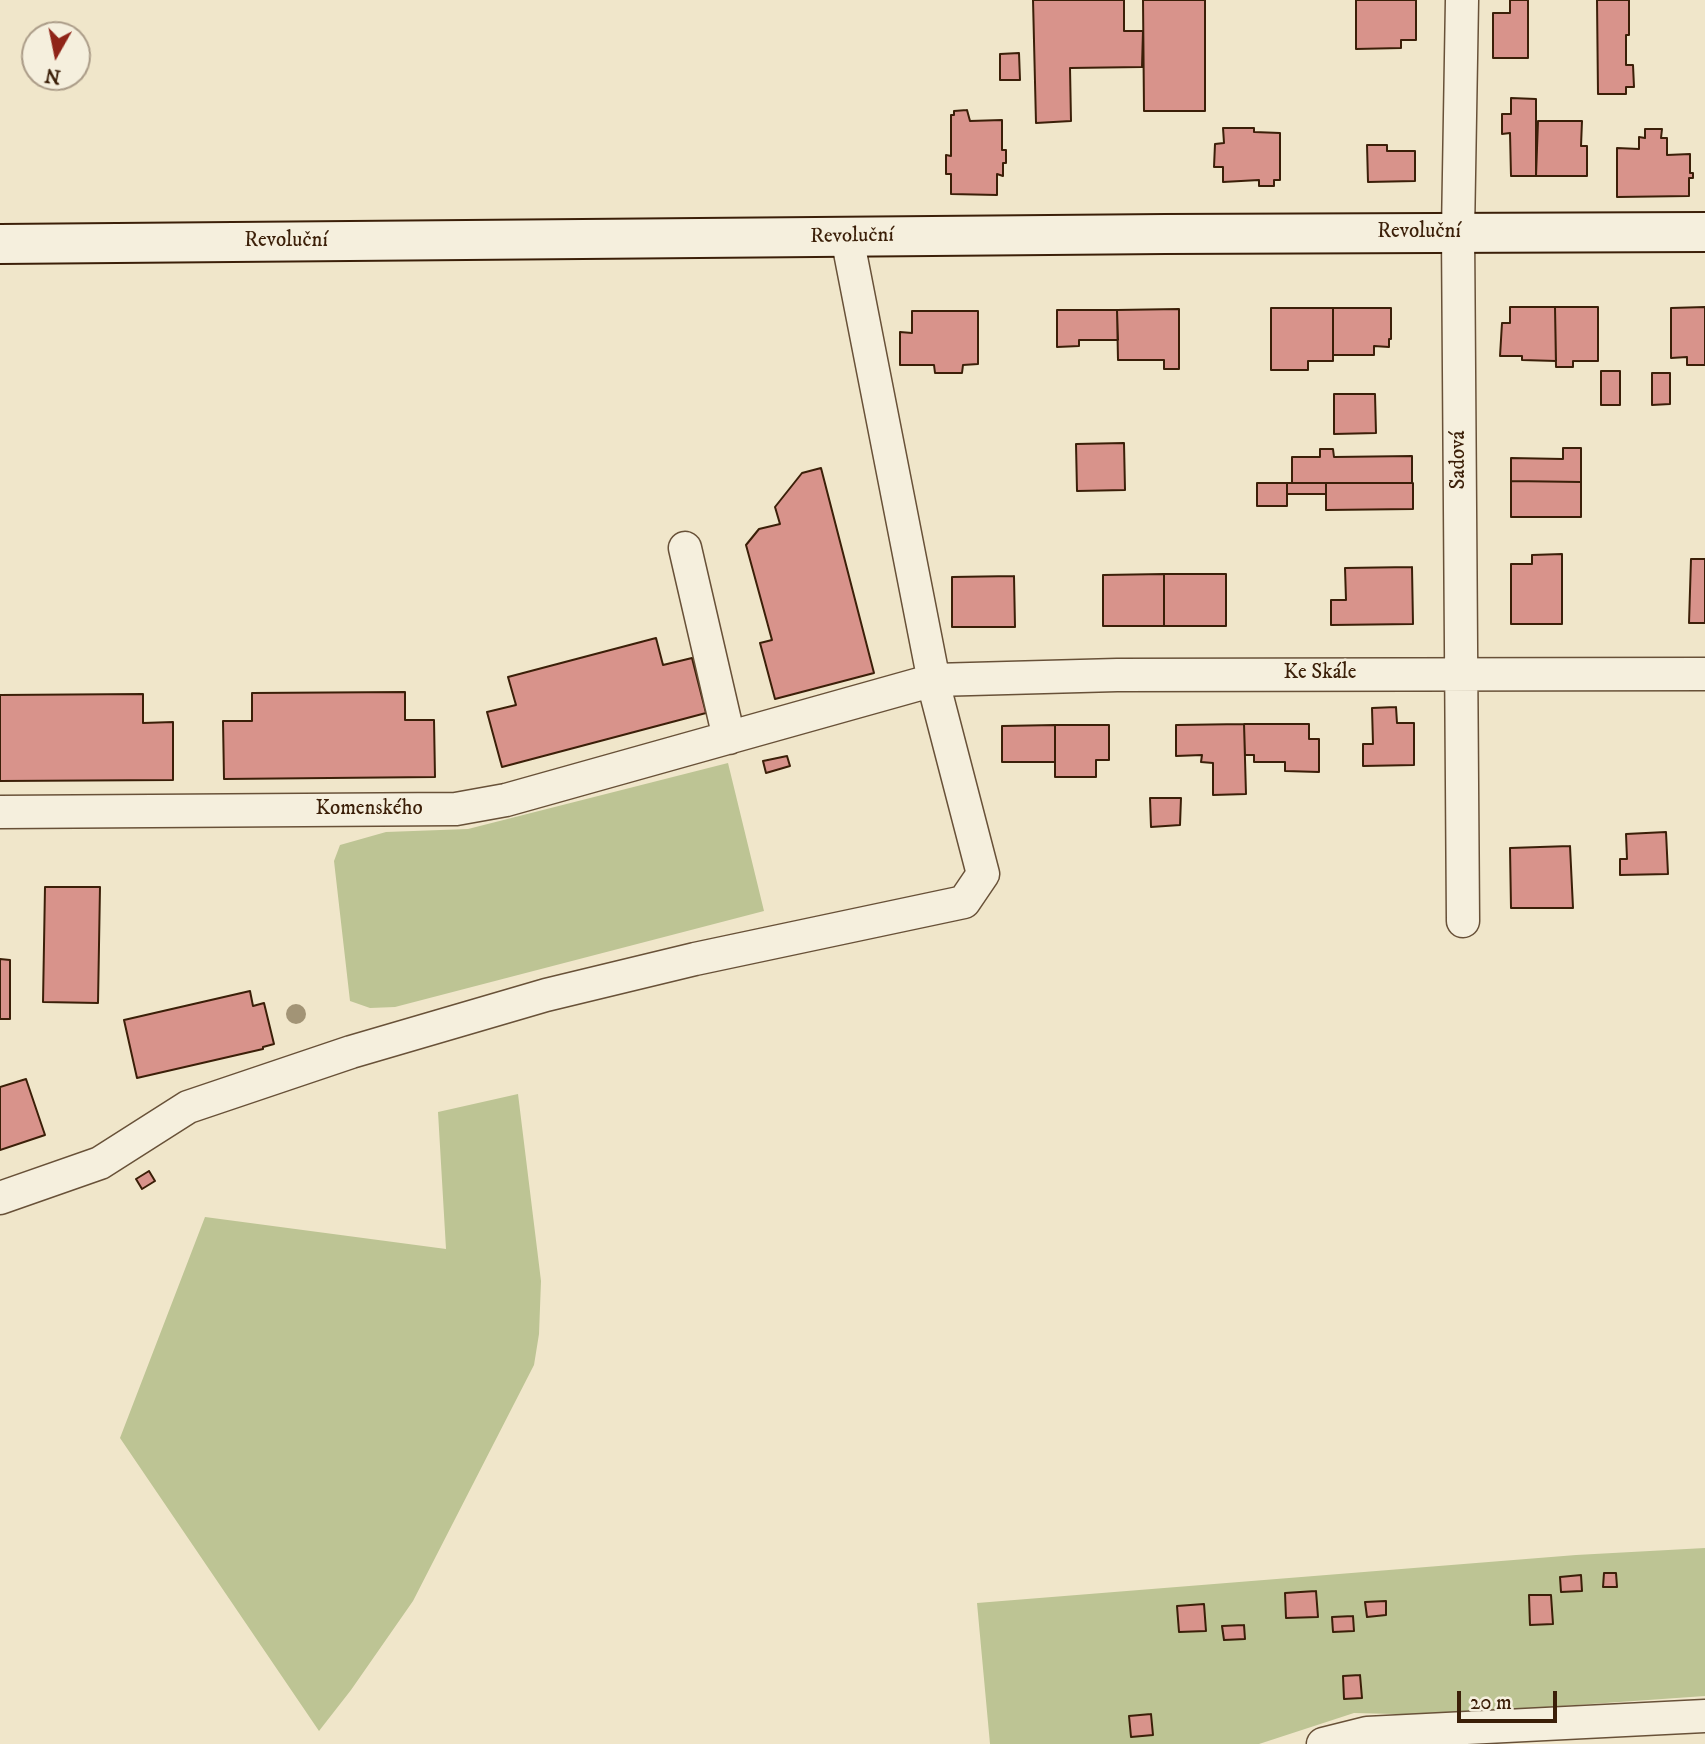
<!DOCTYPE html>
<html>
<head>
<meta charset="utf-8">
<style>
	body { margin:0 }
	#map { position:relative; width:1705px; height:1744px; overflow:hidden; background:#f0e6ca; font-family:"IM FELL DW Pica",serif }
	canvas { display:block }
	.north { position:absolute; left:21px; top:21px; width:70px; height:70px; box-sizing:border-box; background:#f5efdd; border:2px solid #ab9c88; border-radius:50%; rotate:189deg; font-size:19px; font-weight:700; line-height:28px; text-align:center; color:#3b1f08 }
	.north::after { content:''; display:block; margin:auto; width:24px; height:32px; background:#8f2418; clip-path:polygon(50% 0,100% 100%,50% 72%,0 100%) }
	.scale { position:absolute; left:1457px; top:1691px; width:100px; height:32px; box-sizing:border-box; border:4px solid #3b1f08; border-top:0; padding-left:9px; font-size:21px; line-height:24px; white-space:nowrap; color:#3b1f08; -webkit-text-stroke:5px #f5efdd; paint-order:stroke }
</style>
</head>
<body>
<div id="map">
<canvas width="1705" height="1744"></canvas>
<div class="north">N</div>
<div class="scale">20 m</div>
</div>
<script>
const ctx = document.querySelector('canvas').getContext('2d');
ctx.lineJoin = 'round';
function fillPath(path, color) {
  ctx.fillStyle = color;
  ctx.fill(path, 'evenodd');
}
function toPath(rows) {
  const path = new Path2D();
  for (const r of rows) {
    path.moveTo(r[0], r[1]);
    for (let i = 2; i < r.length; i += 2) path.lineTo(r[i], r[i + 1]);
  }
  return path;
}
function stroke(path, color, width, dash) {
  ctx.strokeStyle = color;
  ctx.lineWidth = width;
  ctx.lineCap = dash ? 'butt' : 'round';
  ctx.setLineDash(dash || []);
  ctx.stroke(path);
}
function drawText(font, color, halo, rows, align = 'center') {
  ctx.font = font + ' "IM FELL DW Pica",serif';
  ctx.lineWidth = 5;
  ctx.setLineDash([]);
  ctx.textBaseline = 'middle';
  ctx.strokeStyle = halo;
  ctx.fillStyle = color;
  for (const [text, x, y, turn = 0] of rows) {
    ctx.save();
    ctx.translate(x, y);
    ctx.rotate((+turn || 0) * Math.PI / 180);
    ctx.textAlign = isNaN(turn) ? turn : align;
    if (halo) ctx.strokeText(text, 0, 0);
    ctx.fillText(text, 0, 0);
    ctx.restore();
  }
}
const green = toPath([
	[728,763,764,911,395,1007,370,1008,350,1001,334,861,340,845,386,832,468,829],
	[518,1094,541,1281,539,1334,534,1365,413,1601,351,1690,319,1731,120,1438,205,1217,446,1249,438,1112],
	[1705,1548,1705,1696,1434,1715,1354,1713,1259,1744,990,1744,977,1603,1576,1555]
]);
const building = toPath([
	[1033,0,1124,0,1124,31,1143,31,1142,67,1070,68,1071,121,1036,123,1033,0],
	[1143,0,1205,0,1205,111,1144,111,1143,0],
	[1356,0,1416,0,1416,40,1401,40,1401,48,1356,49,1356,0],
	[1510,0,1528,0,1528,58,1493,58,1493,13,1510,13,1510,0],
	[1597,0,1629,0,1629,35,1626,35,1626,65,1633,65,1634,87,1626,87,1626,94,1598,94,1597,0],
	[1019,53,1020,80,1000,80,1000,54,1019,53],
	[1511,98,1536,99,1536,176,1511,176,1510,133,1502,134,1502,114,1511,114,1511,98],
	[967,110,970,121,1002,120,1002,150,1006,150,1006,163,1003,163,1003,176,997,174,997,195,951,194,951,174,946,174,946,155,951,156,951,115,954,115,954,111,967,110],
	[1538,121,1582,121,1581,146,1587,146,1587,176,1536,176,1538,121],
	[1223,128,1254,128,1254,132,1280,133,1280,180,1274,180,1274,186,1259,186,1259,180,1223,182,1223,167,1214,167,1215,144,1224,143,1223,128],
	[1645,129,1662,129,1661,138,1667,138,1667,155,1690,154,1690,173,1693,173,1693,178,1689,178,1689,196,1617,197,1617,148,1639,149,1639,137,1645,138,1645,129],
	[1367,145,1387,145,1387,151,1415,151,1415,181,1368,182,1367,145],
	[1510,307,1555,307,1556,361,1522,360,1522,356,1500,356,1502,323,1510,323,1510,307],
	[1555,307,1598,307,1598,361,1573,361,1573,367,1556,367,1555,307],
	[1705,307,1705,365,1687,365,1687,357,1671,358,1671,308,1705,307],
	[1271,308,1333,308,1333,361,1308,361,1308,370,1271,370,1271,308],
	[1333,308,1391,308,1391,339,1389,339,1389,347,1374,346,1374,355,1333,355,1333,308],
	[1179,309,1179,369,1164,369,1164,360,1118,360,1117,310,1179,309],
	[1057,310,1117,310,1118,340,1079,340,1079,346,1057,347,1057,310],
	[912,311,978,311,978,364,963,365,962,373,935,373,934,365,900,365,900,332,912,333,912,311],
	[1601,371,1620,371,1620,405,1601,405,1601,371],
	[1652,373,1670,373,1670,404,1652,405,1652,373],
	[1334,394,1375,394,1376,433,1334,434,1334,394],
	[1124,443,1125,490,1077,491,1076,444,1124,443],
	[1563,448,1581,448,1581,482,1511,481,1511,458,1563,459,1563,448],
	[1320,449,1333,449,1334,457,1412,456,1412,483,1292,483,1292,457,1320,457,1320,449],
	[821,468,874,673,775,699,760,643,772,640,746,545,759,529,780,524,775,507,802,473,821,468],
	[1511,481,1581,482,1581,517,1511,517,1511,481],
	[1257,483,1287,483,1287,506,1257,506,1257,483],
	[1287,483,1326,483,1326,494,1287,494,1287,483],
	[1326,483,1413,483,1413,509,1326,510,1326,483],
	[1562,554,1562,624,1511,624,1511,564,1532,564,1532,555,1562,554],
	[1691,559,1705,559,1705,623,1689,623,1691,559],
	[1412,567,1413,624,1331,625,1331,600,1346,600,1345,568,1412,567],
	[1164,574,1226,574,1226,626,1164,626,1164,574],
	[1164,574,1164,626,1103,626,1103,575,1164,574],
	[1014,576,1015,627,952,627,952,577,1014,576],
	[656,638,663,665,692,658,706,713,502,767,487,712,516,705,508,677,656,638],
	[405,692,405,720,434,720,435,777,224,779,223,721,252,721,252,693,405,692],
	[143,694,143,723,173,722,173,780,0,781,0,695,143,694],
	[1396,707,1397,723,1414,723,1414,765,1363,766,1363,744,1373,744,1372,708,1396,707],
	[1244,724,1246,794,1213,795,1213,763,1201,762,1202,755,1176,756,1176,725,1244,724],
	[1244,724,1309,724,1309,739,1319,739,1319,772,1285,771,1285,762,1254,762,1254,755,1245,755,1244,724],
	[1055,725,1055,762,1002,762,1002,726,1055,725],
	[1055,725,1109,725,1109,760,1096,760,1096,777,1055,777,1055,725],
	[787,756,790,766,766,773,763,761,787,756],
	[1150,798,1181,798,1180,825,1151,827,1150,798],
	[1666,832,1668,874,1620,875,1620,859,1627,859,1626,834,1666,832],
	[1570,846,1573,908,1511,908,1510,848,1570,846],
	[45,887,100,887,98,1003,43,1002,45,887],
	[0,959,10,960,10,1019,0,1019,0,959],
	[250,991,253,1006,264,1003,274,1044,263,1047,263,1049,137,1078,124,1020,250,991],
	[26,1079,45,1135,0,1150,0,1087,26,1079],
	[149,1171,155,1181,142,1189,136,1179,149,1171],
	[1604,1573,1616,1573,1617,1587,1603,1587,1604,1573],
	[1581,1575,1582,1591,1561,1592,1560,1577,1581,1575],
	[1316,1591,1318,1617,1286,1618,1285,1593,1316,1591],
	[1529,1595,1551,1595,1553,1624,1530,1625,1529,1595],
	[1386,1601,1386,1615,1367,1617,1365,1602,1386,1601],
	[1204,1604,1206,1631,1179,1632,1177,1606,1204,1604],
	[1353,1616,1354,1631,1333,1632,1332,1617,1353,1616],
	[1244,1625,1245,1639,1224,1640,1222,1626,1244,1625],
	[1360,1675,1362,1698,1344,1699,1343,1676,1360,1675],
	[1151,1714,1153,1735,1131,1737,1129,1716,1151,1714]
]);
const street = toPath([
	[1462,0,1458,232,1463,921],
	[685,548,729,738],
	[0,812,456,809,506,800,934,680,1117,675,1705,674],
	[0,1198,100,1163,188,1107,351,1052,546,995,695,959,964,902,983,874,937,697,847,237],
	[1323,1744,1367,1733,1705,1716]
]);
const secondary = toPath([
	[0,244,1165,234,1705,232]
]);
const trees = [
	[296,1014]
];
const streetNames = [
	["Revoluční",1419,233],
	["Revoluční",852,237,-1],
	["Revoluční",286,242],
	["Sadová",1460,460,-90],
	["Ke Skále",1320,674],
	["Komenského",369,810]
];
fillPath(green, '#bdc494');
fillPath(building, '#d8938b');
stroke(building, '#3b1f08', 2);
stroke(street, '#685138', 35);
stroke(secondary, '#3b1f08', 42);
stroke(street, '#f5efdd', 32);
stroke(secondary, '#f5efdd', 38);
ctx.fillStyle = '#a29476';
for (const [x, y] of trees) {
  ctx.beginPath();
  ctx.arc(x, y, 10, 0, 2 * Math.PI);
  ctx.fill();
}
drawText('21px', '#3b1f08', '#f5efdd', streetNames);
</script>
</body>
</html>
